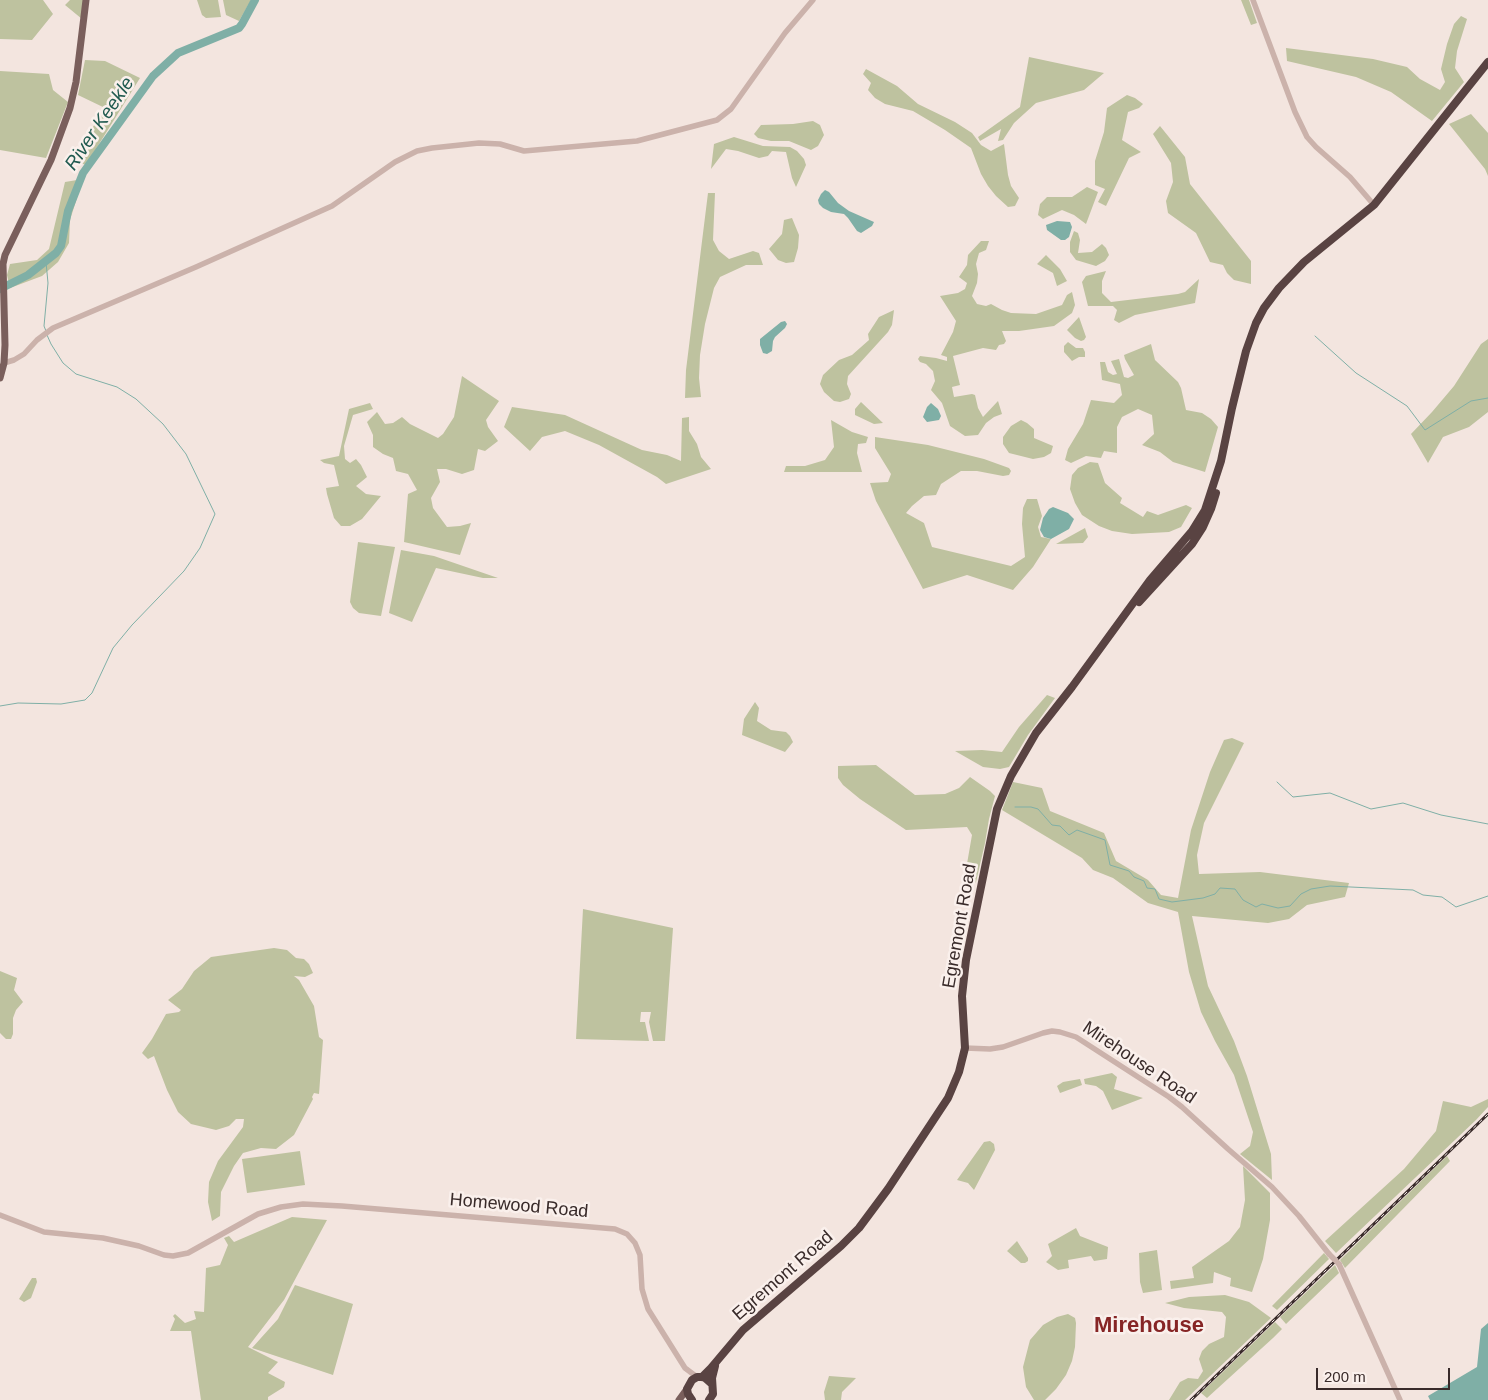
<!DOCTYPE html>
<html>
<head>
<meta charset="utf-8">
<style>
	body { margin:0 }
	#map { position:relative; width:1488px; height:1400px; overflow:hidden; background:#f3e5df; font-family:Arial,sans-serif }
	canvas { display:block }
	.scale { position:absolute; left:1316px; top:1368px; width:134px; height:22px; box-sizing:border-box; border:2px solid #392b2a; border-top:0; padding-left:6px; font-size:15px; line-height:18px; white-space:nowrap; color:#392b2a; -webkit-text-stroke:4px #faf0ec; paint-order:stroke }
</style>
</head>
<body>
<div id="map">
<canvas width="1488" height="1400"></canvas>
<div class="scale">200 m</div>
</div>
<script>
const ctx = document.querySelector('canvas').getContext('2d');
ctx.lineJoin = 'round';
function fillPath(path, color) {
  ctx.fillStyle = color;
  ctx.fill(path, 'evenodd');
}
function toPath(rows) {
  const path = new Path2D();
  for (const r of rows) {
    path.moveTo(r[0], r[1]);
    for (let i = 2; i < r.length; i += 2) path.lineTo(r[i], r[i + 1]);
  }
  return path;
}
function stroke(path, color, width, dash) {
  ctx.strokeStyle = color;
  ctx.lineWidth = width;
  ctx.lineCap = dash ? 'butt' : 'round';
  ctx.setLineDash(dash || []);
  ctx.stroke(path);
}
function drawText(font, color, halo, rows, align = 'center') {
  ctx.font = font + ' Arial,sans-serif';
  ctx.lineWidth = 5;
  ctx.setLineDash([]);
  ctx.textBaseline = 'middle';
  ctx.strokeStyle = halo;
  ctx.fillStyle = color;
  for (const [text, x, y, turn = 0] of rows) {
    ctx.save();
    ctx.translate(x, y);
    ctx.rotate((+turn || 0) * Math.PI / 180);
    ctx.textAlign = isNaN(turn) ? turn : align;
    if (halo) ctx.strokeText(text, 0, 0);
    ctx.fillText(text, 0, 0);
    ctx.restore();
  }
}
const green = toPath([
	[0,0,43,0,53,14,32,40,0,39],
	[70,0,84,0,82,19,65,5],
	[197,0,218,0,221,17,206,18,202,15],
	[223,0,251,0,239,21,226,15],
	[1241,0,1249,0,1257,23,1251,25],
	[1461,16,1467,19,1457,51,1455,68,1464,82,1432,121,1391,92,1356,77,1287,61,1286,48,1373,59,1407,67,1420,79,1440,90,1445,82,1441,69,1447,44,1454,24],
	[1029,57,1104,73,1084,90,1036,103,1014,123,1003,140,998,141,1001,129,980,141,978,137,1020,107],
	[85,60,105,61,140,78,86,165,72,160,105,108,78,95],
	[866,69,897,86,918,104,955,122,972,133,981,145,991,151,1004,144,1008,175,1011,186,1019,198,1015,206,1008,207,996,196,988,186,981,174,971,148,945,130,913,111,885,104,875,98,868,90,871,83,863,74],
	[0,71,49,74,53,90,68,102,46,158,0,150],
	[1127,95,1135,98,1143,104,1139,108,1128,112,1122,140,1141,152,1129,158,1106,206,1098,202,1105,189,1095,185,1095,161,1104,132,1107,108],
	[1471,114,1488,133,1488,176,1485,169,1449,124],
	[813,121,820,125,824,135,818,146,811,150,789,141,771,141,758,138,754,134,761,125,793,124],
	[1160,126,1185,157,1190,184,1251,261,1251,284,1234,280,1227,273,1223,265,1210,262,1196,233,1168,213,1166,201,1173,182,1171,163,1153,134],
	[734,137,763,146,790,147,797,151,804,159,806,165,796,187,792,178,786,152,772,151,768,156,759,158,738,151,726,149,711,169,714,144],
	[83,179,70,220,69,243,58,262,42,276,10,288,7,275,10,264,37,260,49,249,65,182],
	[1087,187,1098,192,1086,224,1074,215,1062,210,1043,219,1038,215,1040,204,1047,197,1072,197],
	[708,193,715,193,713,240,719,251,729,259,753,251,759,253,763,265,746,265,720,277,714,288,705,324,700,355,699,378,701,397,685,398,686,370],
	[792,218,799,235,798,248,794,262,786,263,778,260,769,249,782,234,784,220],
	[1074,231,1078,233,1080,240,1078,253,1092,252,1102,244,1106,248,1109,255,1105,261,1096,266,1076,260,1070,252,1070,242],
	[981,241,989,241,986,250,979,253,976,264,978,274,977,283,972,296,977,304,986,306,991,304,1002,310,1011,313,1036,314,1062,305,1067,295,1072,292,1075,305,1072,313,1054,326,1019,331,1002,331,1006,341,1004,344,999,345,996,350,983,348,953,356,960,385,952,387,954,397,972,394,975,395,978,408,983,417,998,401,1002,414,994,417,986,423,978,435,965,436,950,426,942,403,931,390,935,381,933,371,926,364,920,362,918,359,920,356,936,358,947,361,947,357,941,355,953,332,956,321,940,296,958,293,965,289,967,283,959,277,967,265,968,255],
	[1046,255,1060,269,1067,281,1057,286,1053,273,1037,264],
	[1106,271,1102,281,1102,293,1111,302,1178,294,1185,292,1199,279,1195,303,1135,315,1119,323,1114,320,1117,310,1113,306,1088,306,1082,282,1086,276],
	[894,310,892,325,888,332,848,376,847,384,851,394,849,399,840,402,834,401,824,392,820,384,823,375,839,360,852,355,869,340,868,334,879,317],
	[1079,317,1086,337,1084,340,1081,341,1075,338,1067,330],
	[1488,339,1488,412,1469,427,1443,437,1428,463,1411,434,1432,412,1454,386,1481,344],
	[1068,342,1076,348,1083,348,1085,352,1085,357,1079,357,1072,361,1064,352,1064,346],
	[1151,344,1155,360,1178,382,1181,388,1186,410,1202,413,1211,419,1218,427,1205,472,1173,462,1160,452,1142,445,1154,434,1152,415,1138,409,1122,417,1117,427,1117,453,1104,451,1101,458,1086,456,1071,463,1065,460,1068,449,1083,424,1091,400,1114,403,1122,395,1120,384,1102,380,1100,362,1105,362,1108,372,1113,375,1117,374,1111,361,1119,359,1124,377,1128,378,1134,375,1125,359,1124,355],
	[462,376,499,401,486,420,488,427,498,441,485,451,478,449,474,470,462,474,446,469,437,469,440,482,431,498,433,508,447,527,460,526,471,523,460,555,404,542,408,494,417,490,408,474,396,471,393,458,383,454,373,447,373,435,367,422,377,412,385,424,393,423,402,417,410,424,438,438,443,434,454,417],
	[861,402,883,423,874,424,855,415,855,409],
	[370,403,373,409,353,415,344,446,345,459,350,463,356,459,361,465,367,477,356,486,366,494,381,496,362,519,350,526,341,526,334,518,327,494,326,488,339,486,334,465,324,463,320,460,339,456,349,409],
	[512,407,565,415,642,450,667,455,681,461,682,418,689,417,689,431,697,444,701,457,711,469,666,484,657,477,599,445,565,431,542,437,530,451,504,427],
	[831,420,852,432,868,437,866,443,858,444,857,453,862,472,784,472,786,466,805,466,825,460,834,447],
	[1021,420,1027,423,1034,429,1034,438,1053,446,1051,453,1044,457,1033,459,1009,453,1003,444,1003,437,1011,426],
	[875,437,928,445,984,459,1009,468,1011,471,1009,475,1003,476,977,471,961,471,941,484,936,495,924,496,912,506,906,513,924,523,932,547,1011,566,1025,557,1022,524,1023,508,1027,499,1037,499,1042,516,1038,527,1041,537,1051,539,1033,567,1013,590,967,575,923,589,876,501,870,483,888,482,891,474,875,448],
	[1090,462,1098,463,1105,483,1122,498,1120,503,1143,517,1147,511,1158,515,1186,505,1192,508,1181,527,1169,532,1132,534,1112,531,1099,526,1082,515,1075,503,1070,489,1072,475,1078,468],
	[1085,528,1088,537,1083,543,1056,544],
	[358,542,395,547,381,616,359,613,353,608,350,602],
	[401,550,434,556,498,578,483,578,436,568,412,622,389,613],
	[1047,695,1055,698,1028,735,1009,767,1000,769,983,767,955,751,982,750,1002,752,1019,727],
	[755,702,759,708,757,721,771,730,786,732,790,736,793,742,785,752,742,735,744,719],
	[1232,738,1244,743,1204,823,1197,855,1199,874,1260,872,1349,883,1345,897,1307,905,1289,919,1268,923,1192,916,1208,986,1234,1041,1247,1076,1271,1154,1272,1180,1240,1154,1250,1146,1253,1132,1234,1075,1215,1041,1201,1012,1189,972,1178,912,1148,903,1113,878,1093,870,1082,858,1002,810,1013,782,1042,788,1050,811,1104,833,1116,861,1148,880,1161,895,1178,898,1191,830,1210,772,1224,740],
	[876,765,915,795,945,794,959,788,970,777,990,791,995,796,989,819,985,843,976,882,969,887,964,881,972,835,967,827,906,830,860,799,843,785,838,778,838,766],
	[583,909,673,928,665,1041,653,1041,649,1022,651,1012,641,1012,640,1022,645,1022,649,1041,576,1039],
	[274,948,287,950,296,958,304,959,309,964,313,973,305,977,294,976,299,980,314,1006,319,1037,323,1040,319,1094,314,1093,312,1097,313,1099,294,1135,276,1149,261,1148,243,1153,234,1166,221,1192,220,1216,212,1221,208,1202,209,1182,218,1161,243,1127,244,1119,236,1119,229,1126,216,1130,191,1124,178,1112,167,1090,154,1056,148,1059,142,1053,152,1039,166,1014,179,1012,181,1010,168,1000,182,989,194,971,211,957],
	[0,971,17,978,14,990,23,1002,16,1010,13,1018,13,1034,11,1039,6,1039,0,1033],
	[1112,1073,1117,1077,1114,1089,1143,1098,1112,1110,1103,1091,1096,1086,1085,1084,1084,1079],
	[1080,1079,1082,1085,1060,1093,1057,1086,1063,1082],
	[1488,1099,1488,1107,1476,1120,1336,1253,1325,1241,1404,1169,1436,1131,1443,1101,1471,1107],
	[990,1141,994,1144,995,1150,974,1190,968,1183,957,1180,984,1142],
	[300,1151,305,1185,247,1193,242,1159],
	[1447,1156,1450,1161,1345,1268,1340,1260],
	[1243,1166,1270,1193,1270,1220,1263,1259,1252,1292,1230,1286,1231,1278,1214,1272,1213,1283,1171,1289,1170,1281,1194,1278,1192,1267,1229,1241,1240,1227,1245,1200],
	[292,1217,327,1220,284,1300,248,1347,278,1362,268,1373,285,1382,284,1387,268,1397,268,1400,201,1400,191,1331,170,1331,175,1319,173,1316,175,1314,185,1323,196,1319,194,1311,204,1312,206,1268,220,1265,228,1245,224,1238,229,1236,234,1242],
	[1076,1228,1080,1236,1108,1247,1107,1259,1094,1261,1091,1256,1068,1260,1069,1268,1058,1270,1046,1262,1052,1256,1048,1244],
	[1017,1241,1028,1258,1028,1261,1025,1263,1021,1263,1007,1251],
	[1157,1250,1162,1290,1143,1293,1140,1282,1139,1253],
	[1324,1253,1329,1259,1277,1310,1272,1306],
	[1335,1265,1339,1273,1286,1324,1280,1317],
	[32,1278,36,1278,37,1282,31,1298,24,1302,19,1299],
	[295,1285,353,1304,333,1375,252,1348,278,1319],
	[1225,1295,1249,1302,1271,1318,1185,1400,1169,1400,1180,1382,1188,1378,1198,1379,1203,1371,1199,1359,1202,1351,1209,1344,1224,1337,1226,1317,1222,1312,1184,1308,1165,1303,1189,1297],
	[1068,1314,1075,1318,1076,1323,1075,1347,1072,1361,1066,1375,1056,1389,1045,1400,1034,1400,1026,1387,1023,1367,1030,1340,1043,1325,1057,1317],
	[1275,1322,1282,1329,1273,1338,1207,1398,1201,1393],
	[829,1376,856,1378,842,1392,841,1400,825,1400,824,1392]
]);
const water = toPath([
	[825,190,829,192,838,203,849,211,874,222,872,226,861,233,857,231,848,218,844,214,831,212,823,208,819,204,818,200,821,194],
	[1057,221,1070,222,1072,227,1069,237,1065,240,1061,240,1047,230,1046,225],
	[785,321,787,324,785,328,775,337,773,341,772,351,767,354,763,353,760,345,760,339,781,322],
	[931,403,938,409,941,416,939,420,927,422,923,417,927,407],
	[1053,507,1068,513,1074,519,1069,529,1051,539,1044,537,1040,530,1043,518,1049,509],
	[1488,1323,1488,1400,1430,1400,1428,1396,1477,1367,1481,1329]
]);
const stream = toPath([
	[46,331,44,326,48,283,46,262],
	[1315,336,1356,373,1407,406,1425,430,1471,401,1488,398],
	[0,706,18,703,61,704,85,700,92,693,113,648,132,625,184,571,200,548,215,514,186,454,163,424,136,399,117,387,76,374,63,363,51,344,47,335],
	[1277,782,1293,797,1330,793,1371,809,1403,803,1441,815,1488,824],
	[1015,807,1031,807,1038,809,1052,825,1060,826,1069,835,1077,830,1105,840,1110,865,1129,871,1134,877,1144,881,1147,888,1155,889,1159,899,1172,902,1203,898,1215,894,1220,888,1235,889,1243,900,1256,907,1262,904,1278,908,1290,906,1301,894,1311,889,1330,886,1413,890,1423,895,1442,897,1456,907,1488,896]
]);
const river = toPath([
	[0,289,28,275,56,253,61,246,68,211,83,173,153,76,178,53,239,28,242,24,255,0]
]);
const minor = toPath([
	[1253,0,1295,112,1307,137,1316,147,1350,177,1374,205],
	[4,363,14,360,24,354,37,340,53,328,196,267,332,206,395,162,417,151,432,148,479,143,500,144,524,151,637,141,717,120,731,109,785,33,813,0],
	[965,1048,990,1049,1003,1047,1043,1033,1052,1031,1060,1032,1076,1037,1169,1097,1182,1107,1228,1149,1272,1187,1299,1216,1329,1254],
	[0,1215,44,1232,103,1238,139,1246,164,1255,173,1256,188,1253,258,1214,281,1207,303,1204,342,1206,615,1229,627,1234,635,1243,640,1255,642,1289,648,1309,685,1368,697,1377],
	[1339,1264,1400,1400]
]);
const major = toPath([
	[0,378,4,363,5,345,3,264,5,255,51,160,70,108,76,82,86,0],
	[679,1400,687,1389]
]);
const highway = toPath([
	[1139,602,1192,544,1203,527,1211,509,1216,493],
	[702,1377,711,1368,743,1330,841,1246,859,1228,888,1189,948,1098,959,1072,965,1048,962,996,966,960,997,809,1011,776,1036,733,1072,687,1150,580,1192,531,1205,510,1221,461,1232,408,1246,351,1256,323,1264,308,1279,288,1304,262,1374,205,1488,62],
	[692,1400,688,1394,687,1389,692,1380,697,1377,704,1377,712,1384],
	[709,1400,713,1394,712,1378,715,1366]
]);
const rail = toPath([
	[1191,1400,1488,1114]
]);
const minorBridge = toPath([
	[1329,1254,1339,1264]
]);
const streetNames = [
	["Egremont Road",960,926,-80],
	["Mirehouse Road",1139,1063,34],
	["Homewood Road",519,1206,5],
	["Egremont Road",783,1276,-41]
];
const waterNames = [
	["River Keekle",100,124,-56]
];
const districtNames = [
	["Mirehouse",1149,1326]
];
fillPath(green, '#bec29f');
fillPath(water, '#7fafa6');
stroke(stream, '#7fafa6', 1);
stroke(river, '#7fafa6', 8);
stroke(minor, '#cbb2ab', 5.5);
stroke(major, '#7a5f5c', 7);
stroke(highway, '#594342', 8);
stroke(rail, '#392b2a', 3);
stroke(rail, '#faf0ec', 1, [4]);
stroke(minorBridge, '#cbb2ab', 5.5);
drawText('18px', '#392b2a', '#faf0ec', streetNames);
drawText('italic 19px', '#205a50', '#faf0ec', waterNames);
drawText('bold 22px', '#862525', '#faf0ec', districtNames);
</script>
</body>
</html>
